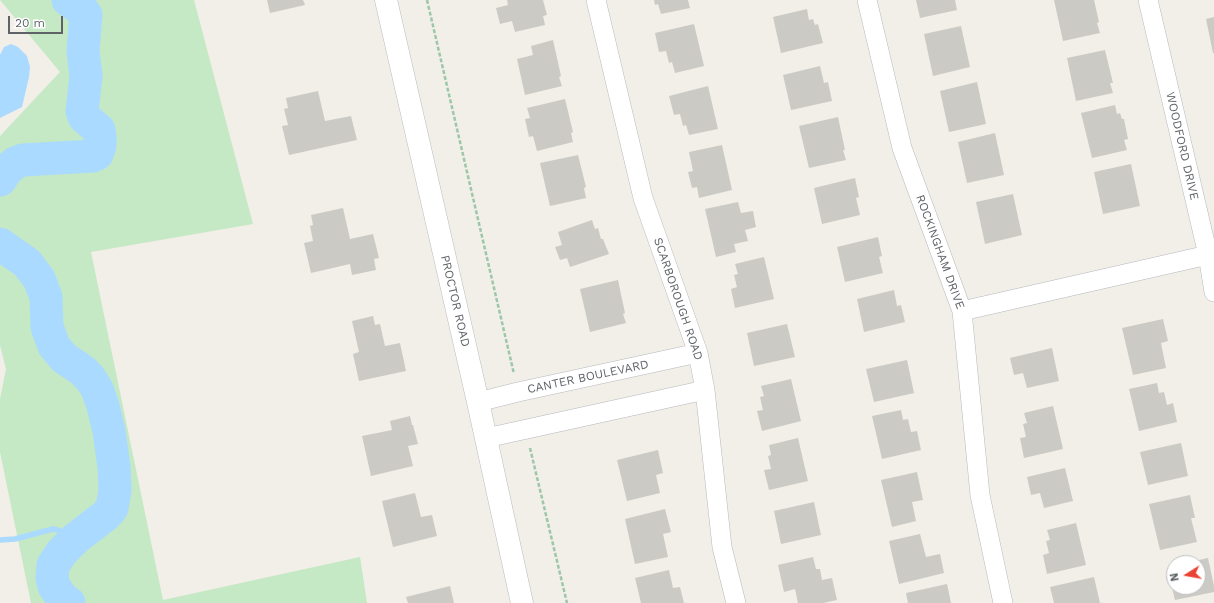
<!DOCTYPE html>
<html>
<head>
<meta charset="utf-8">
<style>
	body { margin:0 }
	#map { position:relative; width:1214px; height:603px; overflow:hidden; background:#f1efe8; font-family:"Work Sans",sans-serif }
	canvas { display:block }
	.north { position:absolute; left:1166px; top:555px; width:40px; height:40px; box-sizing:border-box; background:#fff; border:1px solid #bfc1c3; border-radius:50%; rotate:259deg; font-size:11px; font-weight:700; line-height:16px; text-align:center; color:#5f6368 }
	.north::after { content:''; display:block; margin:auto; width:14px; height:18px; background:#ea4335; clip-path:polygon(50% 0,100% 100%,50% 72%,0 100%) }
	.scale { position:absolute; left:8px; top:16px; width:55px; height:18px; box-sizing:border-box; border:2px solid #5f6368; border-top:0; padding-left:5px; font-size:12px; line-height:14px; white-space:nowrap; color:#5f6368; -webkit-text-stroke:3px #fff; paint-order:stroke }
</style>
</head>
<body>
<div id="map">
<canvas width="1214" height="603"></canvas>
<div class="north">N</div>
<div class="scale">20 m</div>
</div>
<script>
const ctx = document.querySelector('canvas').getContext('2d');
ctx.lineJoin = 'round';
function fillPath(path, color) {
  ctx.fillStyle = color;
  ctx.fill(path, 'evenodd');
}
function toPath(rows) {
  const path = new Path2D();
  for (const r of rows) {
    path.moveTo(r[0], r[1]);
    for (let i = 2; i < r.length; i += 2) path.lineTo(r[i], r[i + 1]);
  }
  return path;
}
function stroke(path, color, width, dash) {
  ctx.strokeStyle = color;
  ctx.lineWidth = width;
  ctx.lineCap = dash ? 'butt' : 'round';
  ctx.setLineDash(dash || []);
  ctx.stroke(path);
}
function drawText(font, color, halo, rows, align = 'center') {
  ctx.font = font + ' "Work Sans",sans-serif';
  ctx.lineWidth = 3.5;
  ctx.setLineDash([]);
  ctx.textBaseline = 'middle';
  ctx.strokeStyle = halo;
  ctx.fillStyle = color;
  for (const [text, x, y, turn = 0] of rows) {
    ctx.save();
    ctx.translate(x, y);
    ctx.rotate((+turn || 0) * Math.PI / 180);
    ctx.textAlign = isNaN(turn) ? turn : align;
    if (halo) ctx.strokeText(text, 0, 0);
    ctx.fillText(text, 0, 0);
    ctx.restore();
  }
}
const green = toPath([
	[0,0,194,0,253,224,91,252,163,600,360,557,367,603,31,603,0,452,0,399,6,369,0,345,0,136,60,72]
]);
const water = toPath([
	[11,44,18,47,27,56,30,67,29,77,22,107,0,118,0,55,4,47]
]);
const stream = toPath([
	[0,540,15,539,53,529,58,530,75,539]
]);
const river = toPath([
	[0,180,6,171,15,163,23,160,93,156,97,154,100,146,100,137,99,130,84,117,82,111,86,76,83,51,86,15,83,11,68,0],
	[0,244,27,263,39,279,46,297,47,327,54,346,64,358,82,370,90,378,97,389,103,406,109,431,114,467,115,490,112,508,106,515,75,539,62,552,53,565,52,578,54,586,62,598,69,603]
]);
const building = toPath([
	[267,0,303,0,305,5,270,13],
	[507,0,543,0,547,15,543,16,545,25,515,32,512,21,500,24,496,8,508,5],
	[654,0,688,0,690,8,661,14,658,4,655,5],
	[916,0,955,0,957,10,920,18],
	[1054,0,1094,0,1099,22,1097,23,1100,33,1063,41],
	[807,9,809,20,813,19,815,25,818,24,823,43,781,53,773,17],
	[1214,17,1214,53,1213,53,1206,19],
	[694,24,704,66,675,73,672,62,669,63,666,51,659,52,655,33],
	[961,26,970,67,933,76,924,34],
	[553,40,561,76,559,77,562,86,525,95,517,59,533,55,531,46],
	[1105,50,1113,83,1110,83,1113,93,1076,101,1067,58],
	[820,66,824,83,828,82,832,101,791,110,783,75],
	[977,82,986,124,949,132,940,91],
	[708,86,718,129,689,135,686,125,683,126,680,114,674,115,669,96],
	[318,91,325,121,351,116,357,140,289,155,282,126,288,125,284,109,288,108,286,98],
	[565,99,573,132,571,133,573,142,537,151,533,136,529,137,525,119,530,118,527,108],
	[1115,105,1117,114,1120,113,1122,119,1124,119,1128,139,1124,140,1127,150,1092,158,1081,113],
	[838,117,845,150,843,150,846,160,809,168,799,126],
	[995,133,1004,175,967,183,958,142],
	[722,145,732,190,699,198,697,187,692,188,688,172,693,171,689,152],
	[578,155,586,187,584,188,586,198,550,206,540,163],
	[1131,164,1140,206,1103,214,1094,172],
	[855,178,859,197,856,198,860,215,822,224,814,188],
	[1013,194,1022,235,985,244,976,202],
	[738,202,741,213,753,211,756,227,745,230,748,241,734,244,736,252,716,257,705,209],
	[343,208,350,239,373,234,379,258,374,259,376,270,352,275,350,264,311,273,304,243,313,241,310,226,313,225,311,215],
	[592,220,595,229,598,228,601,239,603,239,609,254,570,267,567,258,560,260,555,247,562,245,558,232],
	[878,237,882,256,879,257,883,273,845,282,837,247],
	[764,257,774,299,735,308,731,289,737,287,734,275,738,274,735,264],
	[618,280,625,313,623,314,626,323,590,332,580,289],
	[894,290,897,306,901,305,905,322,864,332,857,299],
	[373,316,375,325,380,324,385,346,400,343,406,371,359,381,353,354,359,352,352,321],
	[1163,319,1168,341,1161,343,1166,368,1133,375,1122,328],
	[787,324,795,357,754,366,747,333],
	[1052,348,1059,381,1027,388,1023,373,1014,375,1010,358],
	[907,360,914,393,874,402,866,369],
	[791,379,801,421,762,431,757,411,763,410,760,397,764,396,761,386],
	[1157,383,1159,393,1164,392,1167,405,1173,403,1177,422,1139,431,1129,389],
	[1053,406,1063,449,1024,458,1020,438,1026,437,1023,424,1027,423,1024,413],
	[901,410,903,420,908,419,911,432,917,431,921,450,882,459,872,416],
	[410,416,412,425,413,425,418,444,408,446,413,466,371,476,362,436,392,430,390,421],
	[798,438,808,481,769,490,764,470,771,469,768,456,771,455,769,445],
	[1181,443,1188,476,1148,485,1140,452],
	[658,450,663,473,656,475,660,493,627,501,617,460],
	[1065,468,1073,501,1044,508,1040,493,1031,495,1027,477],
	[917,472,923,500,912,502,916,521,892,527,881,480],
	[415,493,421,517,432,515,437,536,393,547,382,501],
	[1190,495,1195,518,1191,518,1197,542,1160,550,1149,504],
	[814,502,821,535,781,544,774,511],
	[665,509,671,532,663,534,668,557,635,564,625,519],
	[1076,523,1086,565,1047,574,1043,555,1049,553,1046,541,1050,540,1047,530],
	[920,534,926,557,940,554,944,573,899,584,889,541],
	[813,557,816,569,820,569,822,580,832,578,837,600,823,603,798,603,795,589,784,592,778,565],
	[1208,558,1214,586,1214,592,1175,600,1167,568,1174,566,1174,587,1198,587,1198,563,1190,562],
	[669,570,673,588,680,587,684,603,641,603,635,578],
	[1094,577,1100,603,1054,603,1050,587],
	[947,584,951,603,908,603,906,593],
	[450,586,454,603,408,603,406,597]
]);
const path = toPath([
	[427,0,514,374],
	[530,448,567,603]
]);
const street = toPath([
	[596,0,643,198,698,353,705,390,722,547,736,603],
	[867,0,902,148,962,311,980,495,1003,603],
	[1148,0,1208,255,1214,292],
	[962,311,1208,255],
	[478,402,518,392,698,353],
	[486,438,705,390]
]);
const secondary = toPath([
	[386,0,478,402,522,603]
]);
const streetNames = [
	["WOODFORD DRIVE",1182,146,77],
	["ROCKINGHAM DRIVE",940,252,70],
	["SCARBOROUGH ROAD",678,299,71],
	["PROCTOR ROAD",455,301,77],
	["CANTER BOULEVARD",588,377,-12]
];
fillPath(green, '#c5e8c5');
fillPath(water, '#aadaff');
stroke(stream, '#aadaff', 5.5);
stroke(river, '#aadaff', 33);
fillPath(building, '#cccac5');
stroke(street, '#b5b8bc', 20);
stroke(secondary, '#b6babf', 23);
stroke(path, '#9cc7a9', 2.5, [4, 2]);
stroke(street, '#fff', 19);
stroke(secondary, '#fff', 22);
drawText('12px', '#5f6368', '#fff', streetNames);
</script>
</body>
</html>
